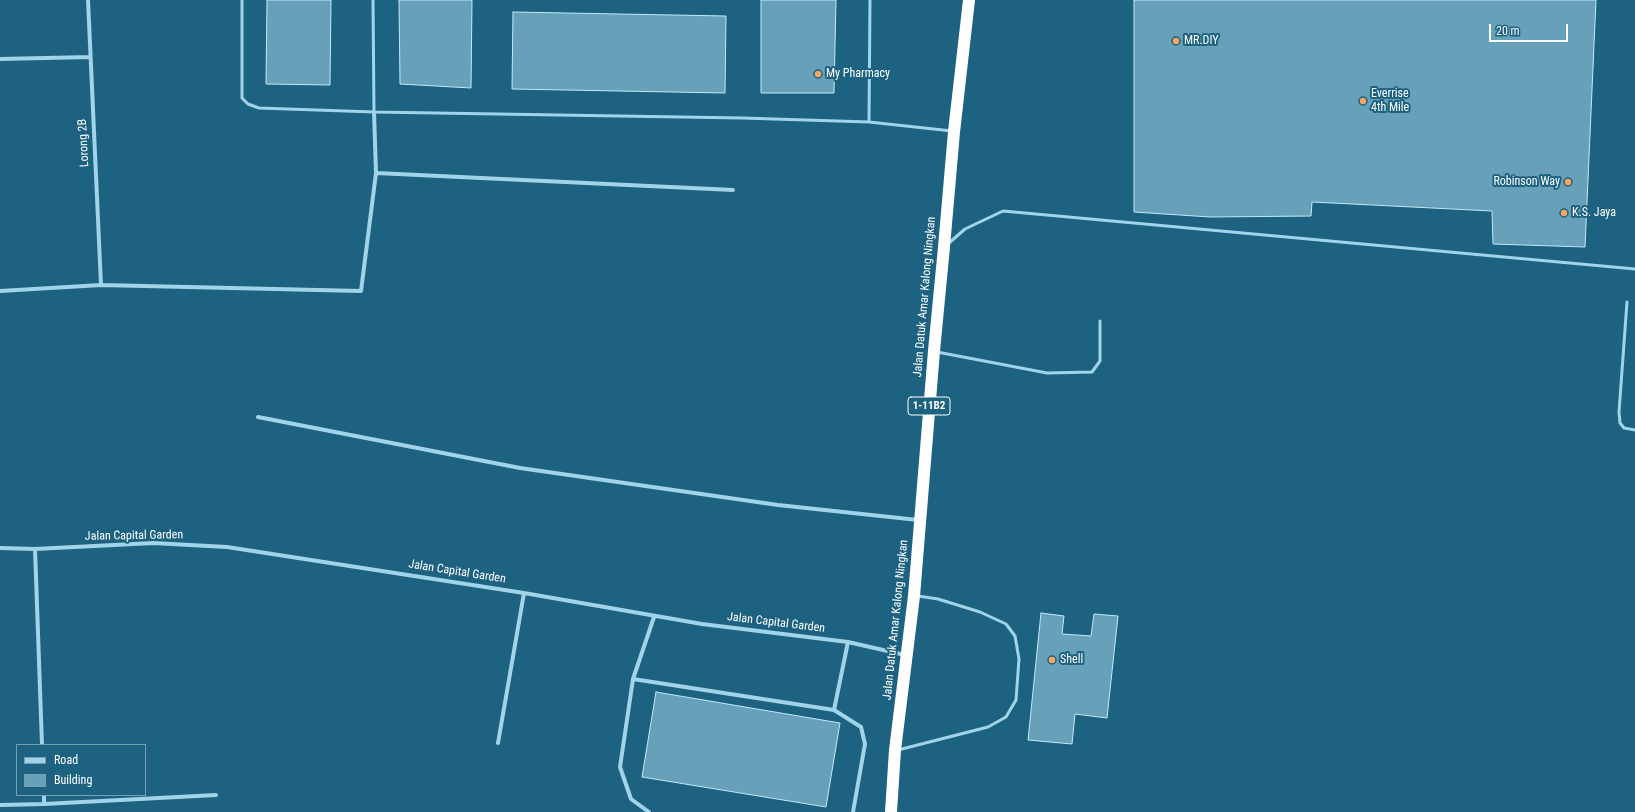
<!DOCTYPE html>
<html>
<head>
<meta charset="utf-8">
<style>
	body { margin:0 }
	#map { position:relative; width:1635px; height:812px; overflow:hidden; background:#1d6280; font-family:"Roboto Condensed",sans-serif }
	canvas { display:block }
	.legend { position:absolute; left:16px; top:744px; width:130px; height:52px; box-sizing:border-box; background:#1d6280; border:1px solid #77a1b3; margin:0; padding:5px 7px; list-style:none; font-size:12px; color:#fff }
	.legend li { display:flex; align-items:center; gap:8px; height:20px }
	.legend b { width:20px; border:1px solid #77a1b3 }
	.scale { position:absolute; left:1489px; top:24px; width:79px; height:18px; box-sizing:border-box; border:2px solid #fff; border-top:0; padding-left:5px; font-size:12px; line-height:14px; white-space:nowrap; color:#fff; -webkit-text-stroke:3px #1d6280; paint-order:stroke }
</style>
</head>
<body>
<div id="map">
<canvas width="1635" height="812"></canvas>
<ul class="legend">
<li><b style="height:5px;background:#a1d4e9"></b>Road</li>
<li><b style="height:11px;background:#67a1b9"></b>Building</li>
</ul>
<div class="scale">20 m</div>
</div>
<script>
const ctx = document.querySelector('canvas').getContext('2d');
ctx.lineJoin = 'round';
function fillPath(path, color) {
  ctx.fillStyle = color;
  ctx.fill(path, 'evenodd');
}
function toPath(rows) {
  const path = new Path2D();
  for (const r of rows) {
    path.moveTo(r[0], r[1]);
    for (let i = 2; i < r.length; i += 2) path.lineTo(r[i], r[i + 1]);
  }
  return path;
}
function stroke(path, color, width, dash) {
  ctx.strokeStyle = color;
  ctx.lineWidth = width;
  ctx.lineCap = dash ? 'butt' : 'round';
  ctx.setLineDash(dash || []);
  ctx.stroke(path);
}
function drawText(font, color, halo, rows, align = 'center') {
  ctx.font = font + ' "Roboto Condensed",sans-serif';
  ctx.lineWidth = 4;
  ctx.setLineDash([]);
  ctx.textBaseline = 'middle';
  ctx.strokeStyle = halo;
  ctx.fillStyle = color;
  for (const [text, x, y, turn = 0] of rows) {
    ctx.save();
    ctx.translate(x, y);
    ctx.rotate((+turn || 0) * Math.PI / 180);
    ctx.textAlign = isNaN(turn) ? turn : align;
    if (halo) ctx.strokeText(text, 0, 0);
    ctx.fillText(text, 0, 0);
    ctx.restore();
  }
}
const building = toPath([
	[267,0,331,0,330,85,266,84,267,0],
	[399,0,472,0,471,88,400,84,399,0],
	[761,0,836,0,834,93,761,93,761,0],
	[1134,0,1596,0,1585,247,1493,244,1492,211,1312,202,1311,216,1210,217,1134,212,1134,0],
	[513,12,726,16,725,93,512,89,513,12],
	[1041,613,1064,616,1062,634,1091,636,1094,614,1118,616,1107,718,1075,714,1072,744,1028,740,1041,613],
	[656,692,840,723,826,807,642,777,656,692]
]);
const lane = toPath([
	[242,0,242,98,248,104,259,108,374,112,373,0],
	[374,112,742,118,869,122,952,131],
	[869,122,870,0],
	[949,243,965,229,1003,211,1635,269],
	[1627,302,1619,412,1620,423,1624,428,1635,430],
	[937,352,1047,373,1092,372,1100,361,1100,321],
	[898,750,988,727,1006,717,1016,700,1019,659,1015,636,1006,624,980,612,938,599,918,596]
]);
const street = toPath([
	[88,0,101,285],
	[0,59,90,57],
	[376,173,733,190],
	[0,291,101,285,361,291,376,173,374,112],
	[258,417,520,468,778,505,918,520],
	[0,548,35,549,153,543,227,547,524,593,702,624,848,642,905,655],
	[35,549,42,745],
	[633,679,834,710,861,727,865,744,853,812],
	[834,710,848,642],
	[498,743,524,593],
	[44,795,44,804],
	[0,805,44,804,216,795],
	[649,812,631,799,620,767,633,679,654,617]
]);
const highway = toPath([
	[891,812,895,750,914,596,934,351,944,247,954,132,969,0]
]);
const markers = [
	[1176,41,4,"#f9a55f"],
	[818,74,4,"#f9a55f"],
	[1363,101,4,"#f9a55f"],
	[1568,182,4,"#f9a55f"],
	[1564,213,4,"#f9a55f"],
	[1052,660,4,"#f9a55f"]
];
const shields = [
	[929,406,42]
];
const shieldNames = [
	["1-11B2",929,406]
];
const poiNames = [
	["MR.DIY",1184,41],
	["My Pharmacy",826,74],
	["Everrise",1371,94],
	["4th Mile",1371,108],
	["Robinson Way",1560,182,"right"],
	["K.S. Jaya",1572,213],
	["Shell",1060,660]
];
const streetNames = [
	["Lorong 2B",84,143,-93],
	["Jalan Datuk Amar Kalong Ningkan",925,297,-85],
	["Jalan Capital Garden",134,536,-1],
	["Jalan Capital Garden",457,572,9],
	["Jalan Datuk Amar Kalong Ningkan",896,620,-84],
	["Jalan Capital Garden",776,623,7]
];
fillPath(building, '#67a1b9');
stroke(building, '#c5e8f7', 1);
stroke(lane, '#a1d4e9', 3);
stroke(street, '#a1d4e9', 4);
stroke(highway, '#fff', 12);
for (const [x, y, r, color] of markers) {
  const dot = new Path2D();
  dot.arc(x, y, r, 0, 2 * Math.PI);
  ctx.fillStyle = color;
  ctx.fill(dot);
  stroke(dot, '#1d6280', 1.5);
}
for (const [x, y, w] of shields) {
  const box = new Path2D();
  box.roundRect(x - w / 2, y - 9, w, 18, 3);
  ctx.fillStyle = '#1d6280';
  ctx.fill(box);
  stroke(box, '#fff', 1);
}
drawText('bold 11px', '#fff', null, shieldNames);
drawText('12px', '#fff', '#1d6280', poiNames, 'left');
drawText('12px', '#fff', '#1d6280', streetNames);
</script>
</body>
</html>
